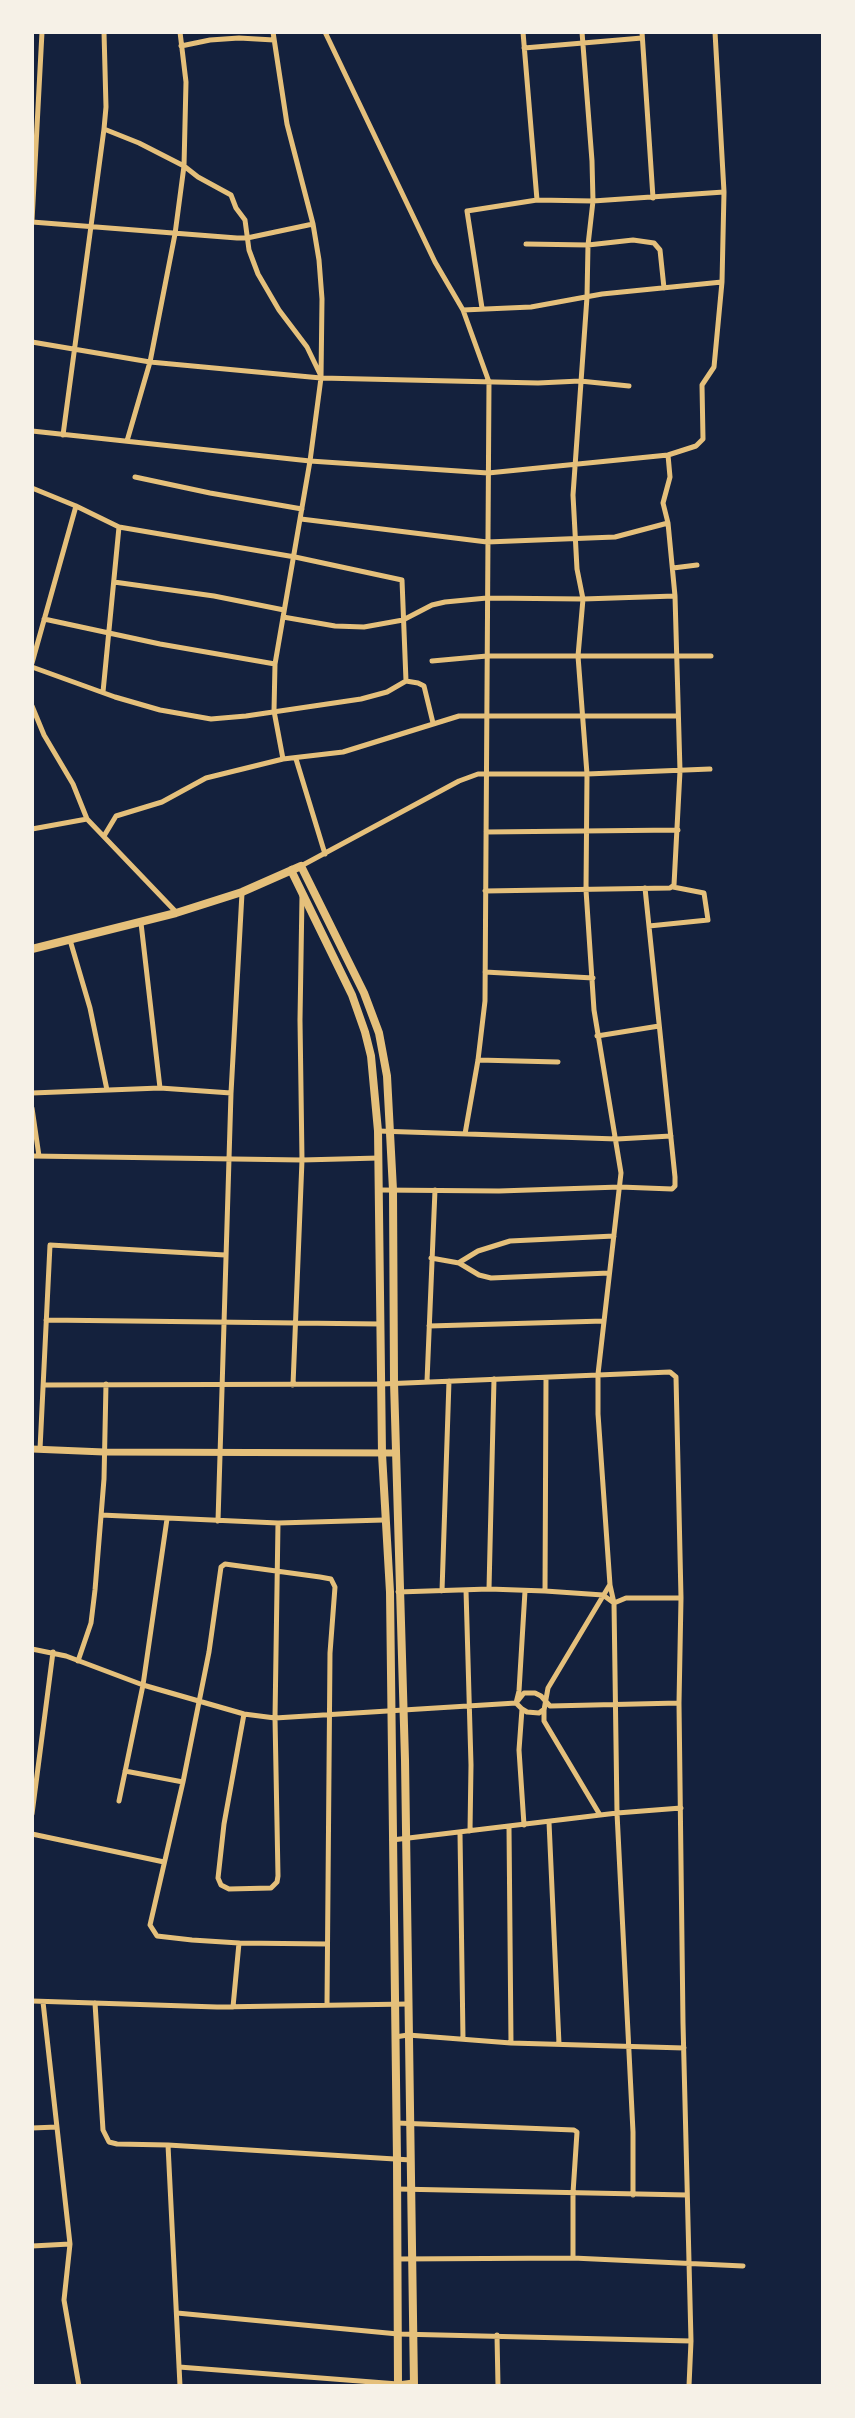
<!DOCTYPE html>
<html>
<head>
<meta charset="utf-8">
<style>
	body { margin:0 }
	#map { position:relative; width:855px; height:2418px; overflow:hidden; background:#14213d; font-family:Lato,sans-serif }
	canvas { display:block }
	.frame { position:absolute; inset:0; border:34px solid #f6f1e7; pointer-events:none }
</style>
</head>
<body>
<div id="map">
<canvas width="855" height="2418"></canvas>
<div class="frame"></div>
</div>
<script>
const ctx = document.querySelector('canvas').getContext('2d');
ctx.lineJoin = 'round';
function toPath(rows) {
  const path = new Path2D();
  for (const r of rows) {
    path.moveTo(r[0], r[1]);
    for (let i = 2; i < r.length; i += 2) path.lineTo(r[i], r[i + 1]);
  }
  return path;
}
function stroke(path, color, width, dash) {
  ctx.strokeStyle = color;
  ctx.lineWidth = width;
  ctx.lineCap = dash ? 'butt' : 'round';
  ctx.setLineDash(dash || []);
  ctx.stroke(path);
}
const minor = toPath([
	[273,32,287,124,313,224,319,260,322,299,321,378,310,461,275,664,274,711,283,759],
	[325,32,435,262,463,310,489,382,485,1001,478,1060,465,1134],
	[523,32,537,200],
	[582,32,592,161,593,201,588,245,587,297,573,495,577,569,583,599,578,656,587,774,586,890,594,1010,621,1173,598,1374,598,1414,610,1585,614,1603,617,1813,633,2132,633,2195],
	[642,32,653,198],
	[181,46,210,40,239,38,274,40],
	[524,48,642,38],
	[104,129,139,143,184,166,198,177,231,195,236,208,245,220,249,250,258,274,279,310,307,347,320,374],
	[32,221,42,32],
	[32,222,237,238,247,238,313,224],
	[526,244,588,245,633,240,654,243,660,250,664,288],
	[482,308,467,211,537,200,593,201,724,192,715,32],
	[463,310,531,307,602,294,722,282,724,192],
	[32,342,150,362,321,378,538,383,580,381,629,386],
	[32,431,310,461,488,473,668,455,696,446,703,439,702,385,714,367,722,282],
	[63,435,104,129,106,107,104,32],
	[127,441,150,362,175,234,184,166,186,82,180,32],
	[135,477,210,493,302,509],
	[32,488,76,506,119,527,295,557,402,580,406,681],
	[301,519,487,542,615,537,668,523],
	[673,568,697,565],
	[114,582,214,596,284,610],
	[283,617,335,626,364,627,403,620,432,605,445,602,487,598,583,599,675,596],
	[44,619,160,644,275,664],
	[432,661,487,656,711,656],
	[32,663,76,506],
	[32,667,115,697,160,710,211,719,246,716,361,699,387,692,406,681,418,683,424,686,433,723],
	[103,692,119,527],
	[32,706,44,735,73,784,87,819,176,912],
	[296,759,325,854],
	[32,829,87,819],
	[486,832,678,830],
	[104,836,116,816,162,802,206,778,283,759,343,752,459,716,678,716],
	[301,866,459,781,478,774,587,774,710,769],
	[485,891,670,888,674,885,680,771,675,596,668,523,663,503,670,477,668,455],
	[141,923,160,1088],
	[649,926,708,920,704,893,673,887],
	[70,940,90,1008,107,1090],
	[485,972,593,978],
	[597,1036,659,1026],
	[478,1060,558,1062],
	[32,1093,160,1088,231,1093],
	[32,1108,39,1156],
	[378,1131,617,1139,671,1136],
	[32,1156,302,1160,379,1158],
	[380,1190,499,1191,620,1187,672,1189,675,1186,675,1177,645,888],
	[431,1258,459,1263,479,1275,491,1278,609,1273],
	[460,1262,478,1251,510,1241,614,1236],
	[46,1320,380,1324],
	[429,1326,604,1321],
	[427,1381,435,1190],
	[44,1385,382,1384,670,1372,676,1377,681,1598,679,1703,683,2023,691,2341,689,2386],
	[293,1385,302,1160,300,1020,302,896],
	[40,1449,50,1245,225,1255],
	[101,1515,278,1523,384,1520],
	[218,1521,231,1093,242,893],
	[489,1589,494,1379],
	[466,1590,471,1765,470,1831],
	[442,1591,449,1381],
	[545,1591,546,1378],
	[398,1592,489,1589,545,1591,603,1595,614,1603,626,1598,681,1598],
	[32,1649,66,1656,143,1685,244,1714,275,1718,516,1703,524,1693,535,1693,541,1696,550,1706,679,1703],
	[78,1661,91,1623,95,1590,104,1479,106,1384],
	[522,1709,527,1712,539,1713,543,1710],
	[244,1714,224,1824,218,1878,221,1885,229,1889,271,1888,277,1882,278,1876,275,1718,278,1523],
	[125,1771,183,1782],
	[119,1801,143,1685,167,1519],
	[32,1814,53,1652],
	[600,1815,544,1721,544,1710,548,1688,609,1586],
	[549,1822,559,2044],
	[524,1825,519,1750,522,1709,516,1703,519,1691,525,1591],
	[509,1827,511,2043],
	[460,1833,463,2039],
	[32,1834,164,1862],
	[392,1840,617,1813,681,1808],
	[32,2001,217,2007,409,2004],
	[43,2002,70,2244,64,2300,79,2386],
	[95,2003,103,2130,109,2142,117,2144,168,2145,411,2160],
	[327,2005,330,1653,335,1587,331,1579,320,1577,225,1564,221,1567,209,1652,183,1782,150,1925,157,1936,192,1940,239,1943,327,1944],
	[233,2007,239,1943],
	[395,2037,408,2035,511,2043,684,2048],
	[397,2123,574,2130,577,2132,573,2193,573,2258],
	[32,2128,57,2127],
	[168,2145,180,2386],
	[397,2189,687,2195],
	[32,2246,70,2244],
	[398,2259,573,2258,743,2266],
	[177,2313,398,2334,691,2341],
	[497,2335,498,2386],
	[179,2367,398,2384,413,2382]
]);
const tertiary = toPath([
	[32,1449,104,1452,396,1453]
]);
const secondary = toPath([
	[291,870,352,995,365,1032,371,1056,378,1131,382,1454,390,1592,397,2160,398,2386],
	[32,949,176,913,242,892,301,866,364,993,379,1033,387,1076,393,1190,394,1382,405,1760,414,2386]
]);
stroke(minor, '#e5c07b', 5);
stroke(tertiary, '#e5c07b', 7);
stroke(secondary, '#e5c07b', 8);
</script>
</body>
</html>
